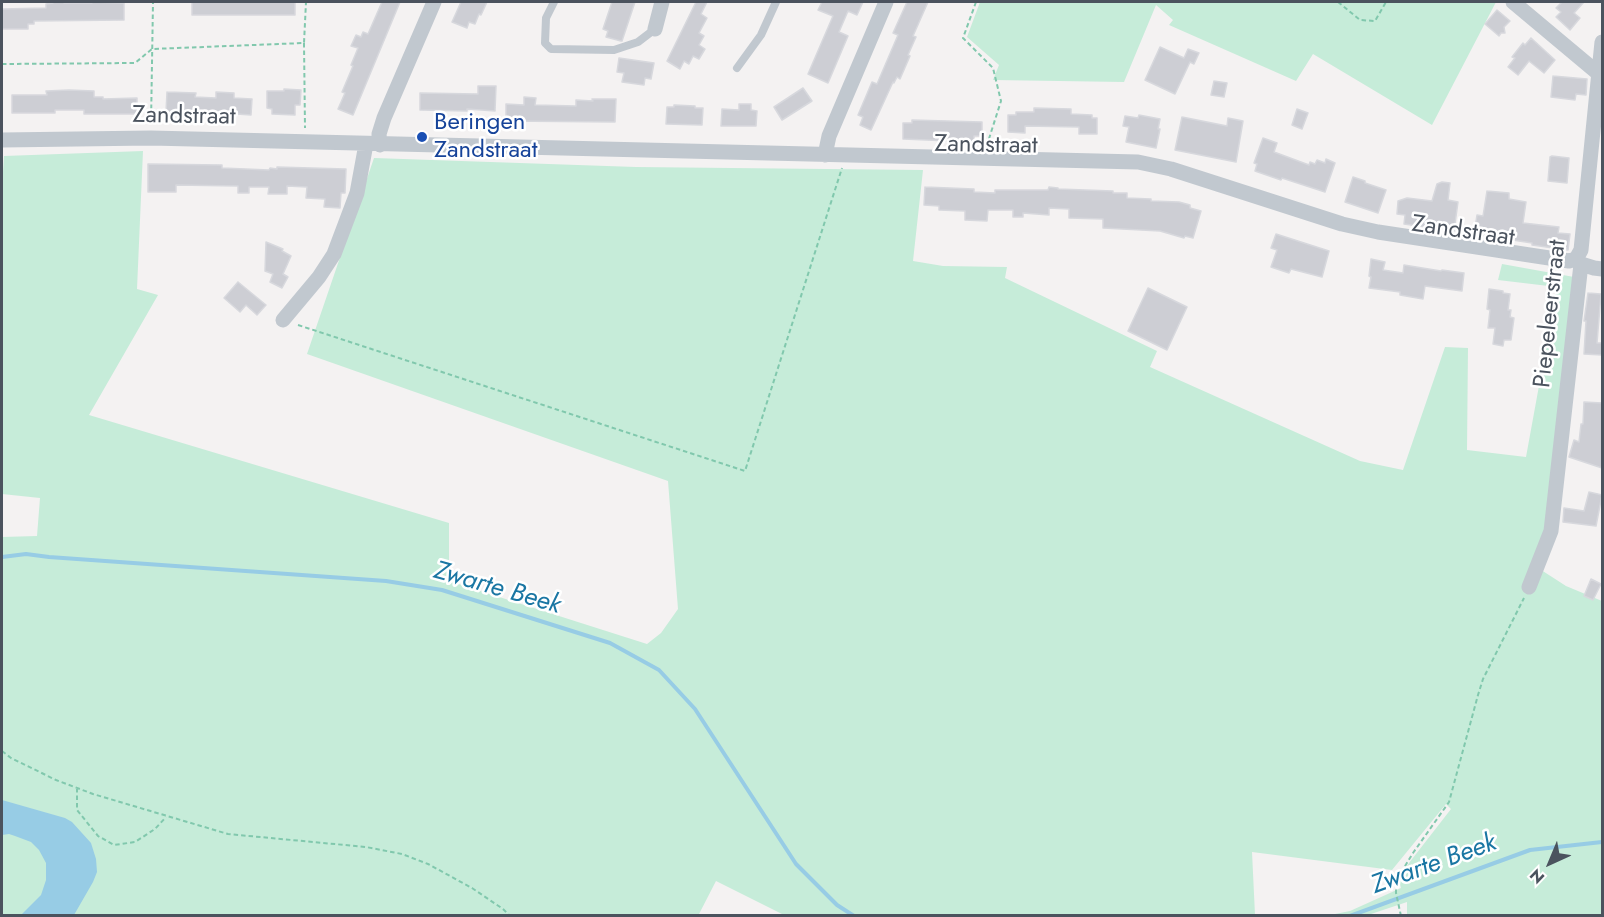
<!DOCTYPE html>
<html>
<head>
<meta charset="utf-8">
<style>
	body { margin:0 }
	#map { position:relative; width:1604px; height:917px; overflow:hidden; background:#f4f2f2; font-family:Jost,sans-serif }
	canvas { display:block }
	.frame { position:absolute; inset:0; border:3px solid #4b535e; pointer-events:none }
	.north { position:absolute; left:1520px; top:833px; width:60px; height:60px; -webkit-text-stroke:4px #fff; paint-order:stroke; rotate:224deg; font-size:16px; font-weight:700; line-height:24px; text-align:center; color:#4b535e }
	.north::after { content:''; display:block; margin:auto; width:21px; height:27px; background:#4b535e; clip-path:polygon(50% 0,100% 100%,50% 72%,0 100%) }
</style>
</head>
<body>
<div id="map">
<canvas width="1604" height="917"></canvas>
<div class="frame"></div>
<div class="north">N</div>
</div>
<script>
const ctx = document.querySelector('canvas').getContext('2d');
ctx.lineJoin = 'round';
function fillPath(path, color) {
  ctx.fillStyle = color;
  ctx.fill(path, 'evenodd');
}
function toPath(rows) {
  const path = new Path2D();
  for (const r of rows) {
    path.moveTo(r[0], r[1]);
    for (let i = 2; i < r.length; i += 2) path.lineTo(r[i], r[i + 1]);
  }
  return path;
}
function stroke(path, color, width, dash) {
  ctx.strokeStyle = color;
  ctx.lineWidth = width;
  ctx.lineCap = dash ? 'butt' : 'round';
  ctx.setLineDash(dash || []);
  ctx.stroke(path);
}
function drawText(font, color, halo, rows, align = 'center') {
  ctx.font = font + ' Jost,sans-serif';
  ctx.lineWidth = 5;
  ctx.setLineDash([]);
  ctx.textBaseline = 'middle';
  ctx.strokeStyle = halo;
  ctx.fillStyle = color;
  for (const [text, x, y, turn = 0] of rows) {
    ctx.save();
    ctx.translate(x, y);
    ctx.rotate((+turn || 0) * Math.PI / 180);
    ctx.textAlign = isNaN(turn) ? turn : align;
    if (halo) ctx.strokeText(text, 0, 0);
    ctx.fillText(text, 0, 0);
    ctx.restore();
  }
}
const green = toPath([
	[980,2,1496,2,1432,125,1313,54,1296,81,1169,25,1173,20,1156,5,1124,82,993,80,999,65,967,37],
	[143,151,137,289,158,295,89,415,449,523,449,581,647,644,661,633,678,609,668,481,307,354,374,158,636,167,923,170,913,261,943,266,1007,267,1005,278,1157,351,1150,367,1360,461,1403,470,1445,347,1468,348,1467,450,1526,457,1557,287,1498,280,1502,264,1574,277,1550,518,1535,566,1566,586,1602,601,1602,915,1407,915,1407,902,1368,915,1330,915,1350,911,1401,888,1399,880,1409,863,1451,809,1446,804,1392,870,1252,852,1255,915,784,915,716,881,698,916,2,915,2,537,37,536,40,498,2,494,2,188,4,156]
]);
const water = toPath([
	[2,800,65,818,72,822,91,843,96,859,97,872,93,882,74,915,21,915,41,895,46,880,46,863,39,850,31,842,15,836,9,834,2,835]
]);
const stream = toPath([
	[2,557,26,554,49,557,386,581,442,590,610,643,659,670,695,709,796,864,837,905,854,916],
	[1350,916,1530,850,1602,842]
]);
const building = toPath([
	[53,2,65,2,64,3,92,3,92,2,124,3,124,20,34,21,34,24,28,24,28,29,2,29,2,9,46,8,46,4,53,3,53,2],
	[192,2,295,2,295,15,192,15,192,2],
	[382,2,400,2,353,115,338,109,345,93,342,92,353,66,351,65,358,48,351,46,356,35,361,37,363,32,368,34,382,2],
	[461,2,487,2,481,15,479,14,475,24,469,22,467,28,452,22,461,2],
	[612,2,635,2,622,41,621,41,606,37,608,31,603,29,612,2],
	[696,2,707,2,701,14,707,18,699,33,704,36,699,45,705,49,699,59,693,56,689,64,684,61,680,69,667,61,696,2],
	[822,2,863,2,857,15,848,11,839,32,848,36,828,83,808,74,833,16,818,10,822,2],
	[907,2,928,2,913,36,916,37,908,55,910,56,900,79,897,77,894,83,893,82,871,130,860,125,863,117,858,115,872,82,877,84,898,35,893,33,907,2],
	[1562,2,1584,2,1574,13,1580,18,1570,30,1556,17,1561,12,1556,8,1562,2],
	[1497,10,1510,21,1504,27,1505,33,1501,33,1499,36,1485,24,1497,10],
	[1531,38,1555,60,1544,73,1529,61,1518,75,1508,67,1515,58,1512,57,1523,43,1525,45,1531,38],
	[1160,47,1184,58,1188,49,1199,53,1194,64,1190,62,1175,94,1145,80,1160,47],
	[619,58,654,63,651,79,645,78,644,85,622,82,624,73,617,72,619,58],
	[1553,76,1587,79,1586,95,1576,94,1575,100,1551,97,1553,76],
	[1214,81,1227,83,1224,97,1211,95,1214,81],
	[478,86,496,86,495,111,467,109,467,111,420,110,420,93,478,94,478,86],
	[803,88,812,101,782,120,774,107,803,88],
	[284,89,301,90,300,105,295,105,295,115,272,114,272,109,267,108,267,91,284,91,284,89],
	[69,90,94,91,94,97,103,97,103,99,137,98,137,114,84,114,84,110,55,110,55,113,12,113,12,95,47,95,46,91,69,90],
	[167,92,196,93,195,97,216,98,216,92,234,93,234,98,252,99,251,115,222,113,222,115,166,112,167,92],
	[524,97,536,98,535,105,576,106,576,100,593,101,592,99,616,99,615,122,506,121,506,104,524,105,524,97],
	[739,104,751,104,751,110,757,111,756,126,721,126,722,109,739,110,739,104],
	[674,105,695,106,695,108,703,108,702,125,666,124,667,107,674,107,674,105],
	[1034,108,1071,109,1071,114,1092,115,1092,118,1097,118,1097,134,1079,134,1079,127,1025,126,1025,133,1008,132,1008,115,1016,115,1016,112,1034,112,1034,108],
	[1297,109,1308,113,1302,129,1292,125,1297,109],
	[1139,115,1160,119,1158,129,1160,129,1156,148,1126,142,1129,127,1123,126,1125,116,1138,118,1139,115],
	[1182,117,1227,126,1228,118,1243,121,1236,162,1175,150,1182,117],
	[912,120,982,122,982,136,974,136,974,142,903,139,903,123,912,123,912,120],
	[1263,138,1277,143,1274,152,1309,165,1310,162,1315,164,1317,160,1325,163,1326,159,1335,163,1325,192,1282,178,1281,180,1255,171,1257,164,1254,163,1263,138],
	[1552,156,1569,158,1567,183,1548,181,1550,157,1552,156],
	[148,164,222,165,222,168,269,170,270,168,277,169,277,167,346,169,345,193,341,193,340,208,324,207,325,199,306,198,307,187,287,186,287,194,268,194,269,187,249,187,249,193,238,193,238,186,176,185,176,192,148,192,148,164],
	[1353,177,1365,181,1365,183,1386,190,1378,213,1345,202,1353,177],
	[1442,182,1450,183,1448,200,1458,202,1454,231,1404,224,1405,215,1397,214,1398,201,1407,198,1432,201,1437,184,1442,182],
	[925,187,974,189,974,192,995,193,995,190,1048,190,1049,187,1058,188,1058,189,1113,191,1113,193,1127,193,1127,198,1151,199,1151,201,1179,202,1190,205,1190,208,1201,211,1193,238,1185,236,1184,238,1160,231,1103,228,1103,219,1069,218,1069,209,1049,208,1049,215,1023,213,1023,217,1013,217,1013,210,988,210,987,221,965,220,965,211,939,210,939,206,924,205,925,187],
	[1487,191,1509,193,1509,199,1526,202,1523,223,1559,227,1558,233,1570,234,1568,250,1532,245,1532,243,1474,234,1477,215,1483,216,1487,191],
	[1276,234,1329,251,1322,277,1291,269,1289,273,1271,267,1277,250,1271,248,1276,234],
	[266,242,283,249,282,251,291,256,283,274,288,277,282,288,270,282,273,274,265,271,266,242],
	[1371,259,1385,262,1383,270,1403,273,1404,265,1441,271,1442,270,1464,273,1462,291,1425,286,1423,299,1400,295,1400,292,1369,288,1371,277,1369,276,1371,259],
	[238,282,266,305,257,315,246,305,240,312,224,298,238,282],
	[1148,288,1187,307,1167,350,1128,331,1148,288],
	[1489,289,1503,291,1503,293,1510,294,1508,310,1511,310,1510,317,1514,318,1511,340,1504,340,1503,346,1493,344,1495,328,1488,328,1490,310,1487,309,1489,289],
	[1588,293,1601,294,1597,343,1602,343,1602,355,1584,354,1586,321,1584,321,1588,293],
	[1584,402,1602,403,1602,468,1569,457,1574,440,1579,442,1581,424,1583,424,1584,402],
	[1589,492,1602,495,1596,526,1563,522,1564,508,1584,511,1589,492],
	[1591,579,1601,584,1593,600,1584,596,1591,579]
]);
const path = toPath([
	[976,2,963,38,993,68,1001,101,987,145],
	[1338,2,1360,20,1375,21,1386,2],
	[304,43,305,128],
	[2,64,135,63,152,49,304,43,306,2],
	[151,124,153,2],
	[298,325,745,471,842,168],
	[2,751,11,758,56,780,93,794,228,834,366,847,402,854,428,864,472,888,503,909,510,916],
	[77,788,77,810,98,836,114,845,135,842,155,829,166,817],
	[1401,916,1396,893,1396,884,1402,871,1413,853,1449,802,1478,695,1483,679,1524,598]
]);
const service = toPath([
	[554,2,546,18,545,43,551,49,614,50,638,42,655,29],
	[737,68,761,35,776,2]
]);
const minor = toPath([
	[1513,2,1599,74],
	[655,29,662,2],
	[2,140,151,138,1138,162,1171,169,1342,224,1378,232,1569,261,1576,259],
	[380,145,379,134,384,118,434,2],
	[825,155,829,136,886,2],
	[1576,259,1581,250,1602,42],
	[1581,264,1594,268,1602,269],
	[283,320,319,277,334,254,357,193,366,144],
	[1529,587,1551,531,1581,264,1576,259]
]);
const markers = [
	[422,137,6,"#1a4fb4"]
];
const streetNames = [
	["Zandstraat",184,117,1],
	["Zandstraat",986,146,1],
	["Zandstraat",1463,232,8],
	["Piepeleerstraat",1551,314,-84]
];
const transitNames = [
	["Beringen",434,123],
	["Zandstraat",434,151]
];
const waterNames = [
	["Zwarte Beek",497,589,16],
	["Zwarte Beek",1434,865,-20]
];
fillPath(green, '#c6ecd9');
fillPath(water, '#97cce5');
stroke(stream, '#97cce5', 4);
fillPath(building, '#cdced4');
stroke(building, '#d7d8dd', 1.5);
stroke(path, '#81c8ad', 2, [4.5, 3]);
stroke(service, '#c1c8cf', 8);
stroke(minor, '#c1c8cf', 15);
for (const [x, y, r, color] of markers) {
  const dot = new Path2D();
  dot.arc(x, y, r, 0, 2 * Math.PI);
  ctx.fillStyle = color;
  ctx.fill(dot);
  stroke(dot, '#fff', 2);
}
drawText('24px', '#4b535e', '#fff', streetNames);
drawText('24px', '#164399', '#fff', transitNames, 'left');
drawText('italic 26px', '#1a76a3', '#fff', waterNames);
</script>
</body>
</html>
